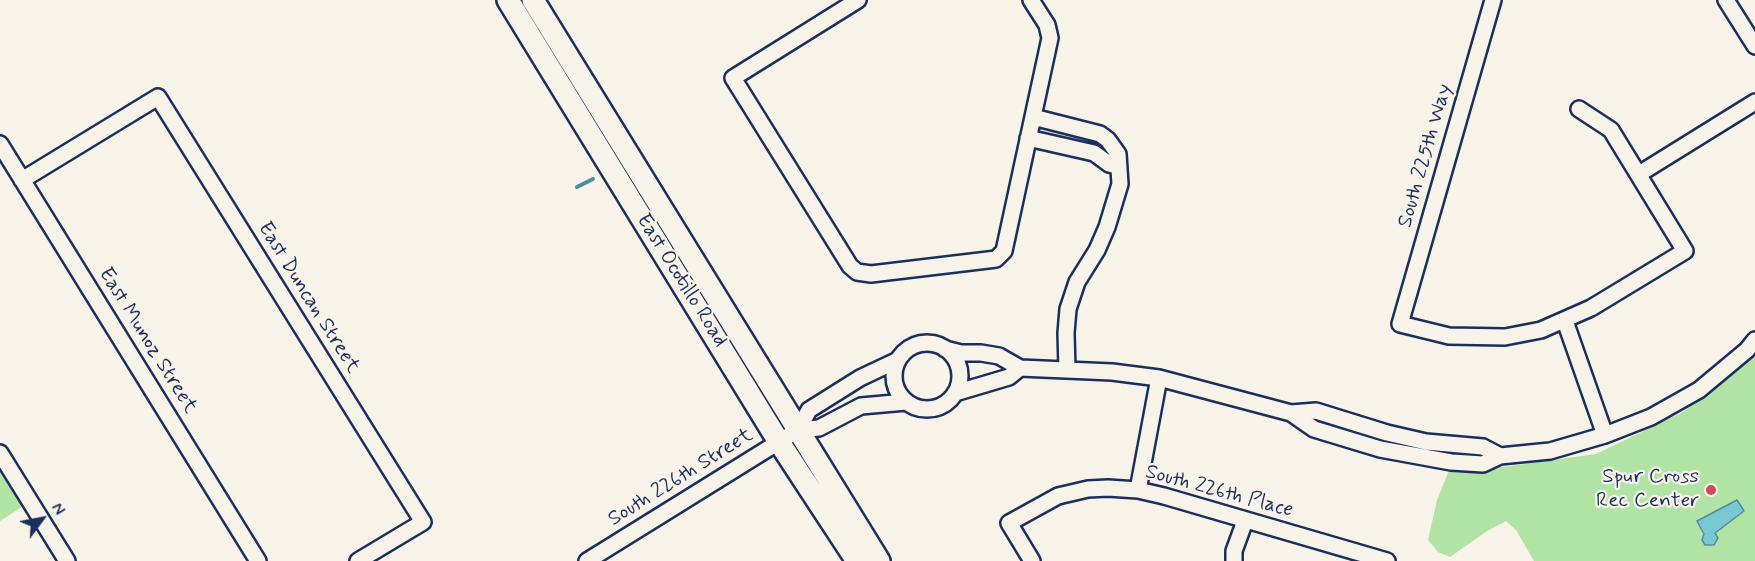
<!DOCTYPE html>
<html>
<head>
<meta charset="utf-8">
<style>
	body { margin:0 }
	#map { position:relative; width:1755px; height:561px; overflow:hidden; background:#f7f3e8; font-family:Mynerve,sans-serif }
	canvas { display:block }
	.north { position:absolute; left:12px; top:489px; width:60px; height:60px; -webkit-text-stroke:4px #f7f3e8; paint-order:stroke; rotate:58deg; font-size:16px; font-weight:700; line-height:24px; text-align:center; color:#1b2f5e }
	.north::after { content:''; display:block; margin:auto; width:21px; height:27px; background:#1b2f5e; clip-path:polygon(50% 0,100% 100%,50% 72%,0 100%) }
</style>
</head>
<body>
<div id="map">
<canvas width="1755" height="561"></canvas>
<div class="north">N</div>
</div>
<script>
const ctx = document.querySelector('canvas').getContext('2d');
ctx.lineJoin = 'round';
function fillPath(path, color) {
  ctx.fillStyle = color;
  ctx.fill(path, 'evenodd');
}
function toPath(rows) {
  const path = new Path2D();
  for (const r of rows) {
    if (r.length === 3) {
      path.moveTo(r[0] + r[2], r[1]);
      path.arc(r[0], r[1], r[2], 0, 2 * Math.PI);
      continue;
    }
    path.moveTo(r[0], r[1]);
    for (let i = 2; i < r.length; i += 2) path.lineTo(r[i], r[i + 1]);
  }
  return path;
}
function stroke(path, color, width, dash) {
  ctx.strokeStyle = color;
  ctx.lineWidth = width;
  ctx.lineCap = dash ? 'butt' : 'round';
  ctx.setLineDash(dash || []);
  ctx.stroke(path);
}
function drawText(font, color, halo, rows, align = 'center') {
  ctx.font = font + ' Mynerve,sans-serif';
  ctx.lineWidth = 4.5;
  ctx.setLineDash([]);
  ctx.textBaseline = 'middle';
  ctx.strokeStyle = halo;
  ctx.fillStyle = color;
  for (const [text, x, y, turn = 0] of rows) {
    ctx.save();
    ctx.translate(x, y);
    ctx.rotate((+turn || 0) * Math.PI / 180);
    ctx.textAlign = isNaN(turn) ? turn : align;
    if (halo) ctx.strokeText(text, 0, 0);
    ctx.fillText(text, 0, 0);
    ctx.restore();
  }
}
const green = toPath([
	[1755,347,1755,561,1534,561,1516,530,1506,521,1487,531,1450,557,1438,552,1428,540,1437,500,1450,468,1503,467,1596,454,1683,412,1739,364],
	[0,472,22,507,0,521]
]);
const water = toPath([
	[1737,500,1744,511,1715,533,1718,538,1714,545,1705,545,1702,540,1704,534,1697,521,1737,500]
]);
const stream = toPath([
	[577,187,593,179]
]);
const minor = toPath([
	[858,0,733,78,850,266,857,272,871,274,988,260,996,259,1004,251,1050,38,1047,25,1031,0],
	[1493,0,1400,324,1449,336,1505,337,1541,330,1591,308,1685,251,1611,130,1579,109],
	[1726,0,1755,46],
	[1033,117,1100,134,1108,140,1118,154,1120,184,1107,227,1097,250,1077,282,1068,309,1066,333,1067,369],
	[1028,138,1094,153,1109,164,1117,166],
	[0,144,258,561],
	[1639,174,1755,102],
	[22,180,158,97,423,522,358,561],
	[1565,321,1605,435],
	[927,376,33],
	[945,349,961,353,981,353,999,356,1020,368,1112,372,1159,378,1291,413,1316,411,1387,433,1426,442,1483,447,1500,456],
	[955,393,1009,377,1020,368],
	[1291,413,1314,429,1380,449,1451,462,1483,464,1500,456,1550,451,1605,435,1651,417,1699,390,1747,350,1755,340],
	[798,430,809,410,860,378,898,360],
	[0,453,67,561],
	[1138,490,1159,378],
	[587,561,798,430,819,428,861,406,906,402],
	[1032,561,1009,523,1058,496,1088,489,1108,488,1138,490,1164,496,1387,561],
	[1234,561,1234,551,1245,521]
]);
const secondary = toPath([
	[508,0,779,442,857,561],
	[533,0,879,561]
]);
const markers = [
	[1711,490,6,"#d1495b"]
];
const streetNames = [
	["South 225th Way",1426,156,-74],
	["East Ocotillo Road",681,281,58],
	["East Duncan Street",308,298,58],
	["East Munoz Street",147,341,58],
	["South 226th Street",681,478,-32],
	["South 226th Place",1219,492,15]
];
const poiNames = [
	["Spur Cross",1699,478],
	["Rec Center",1699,502]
];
fillPath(green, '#b0e3a4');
fillPath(water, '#79c9d2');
stroke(water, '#538ba4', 1.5);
stroke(stream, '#538ba4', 4);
stroke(minor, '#1b2f5e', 20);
stroke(secondary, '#1b2f5e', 26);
stroke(minor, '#f7f3e8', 15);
stroke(secondary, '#f7f3e8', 21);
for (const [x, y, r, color] of markers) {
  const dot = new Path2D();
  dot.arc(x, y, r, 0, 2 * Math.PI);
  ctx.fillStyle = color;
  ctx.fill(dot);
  stroke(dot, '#f7f3e8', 2);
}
drawText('21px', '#1b2f5e', '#f7f3e8', streetNames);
drawText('21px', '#1b2f5e', '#f7f3e8', poiNames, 'right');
</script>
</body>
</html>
